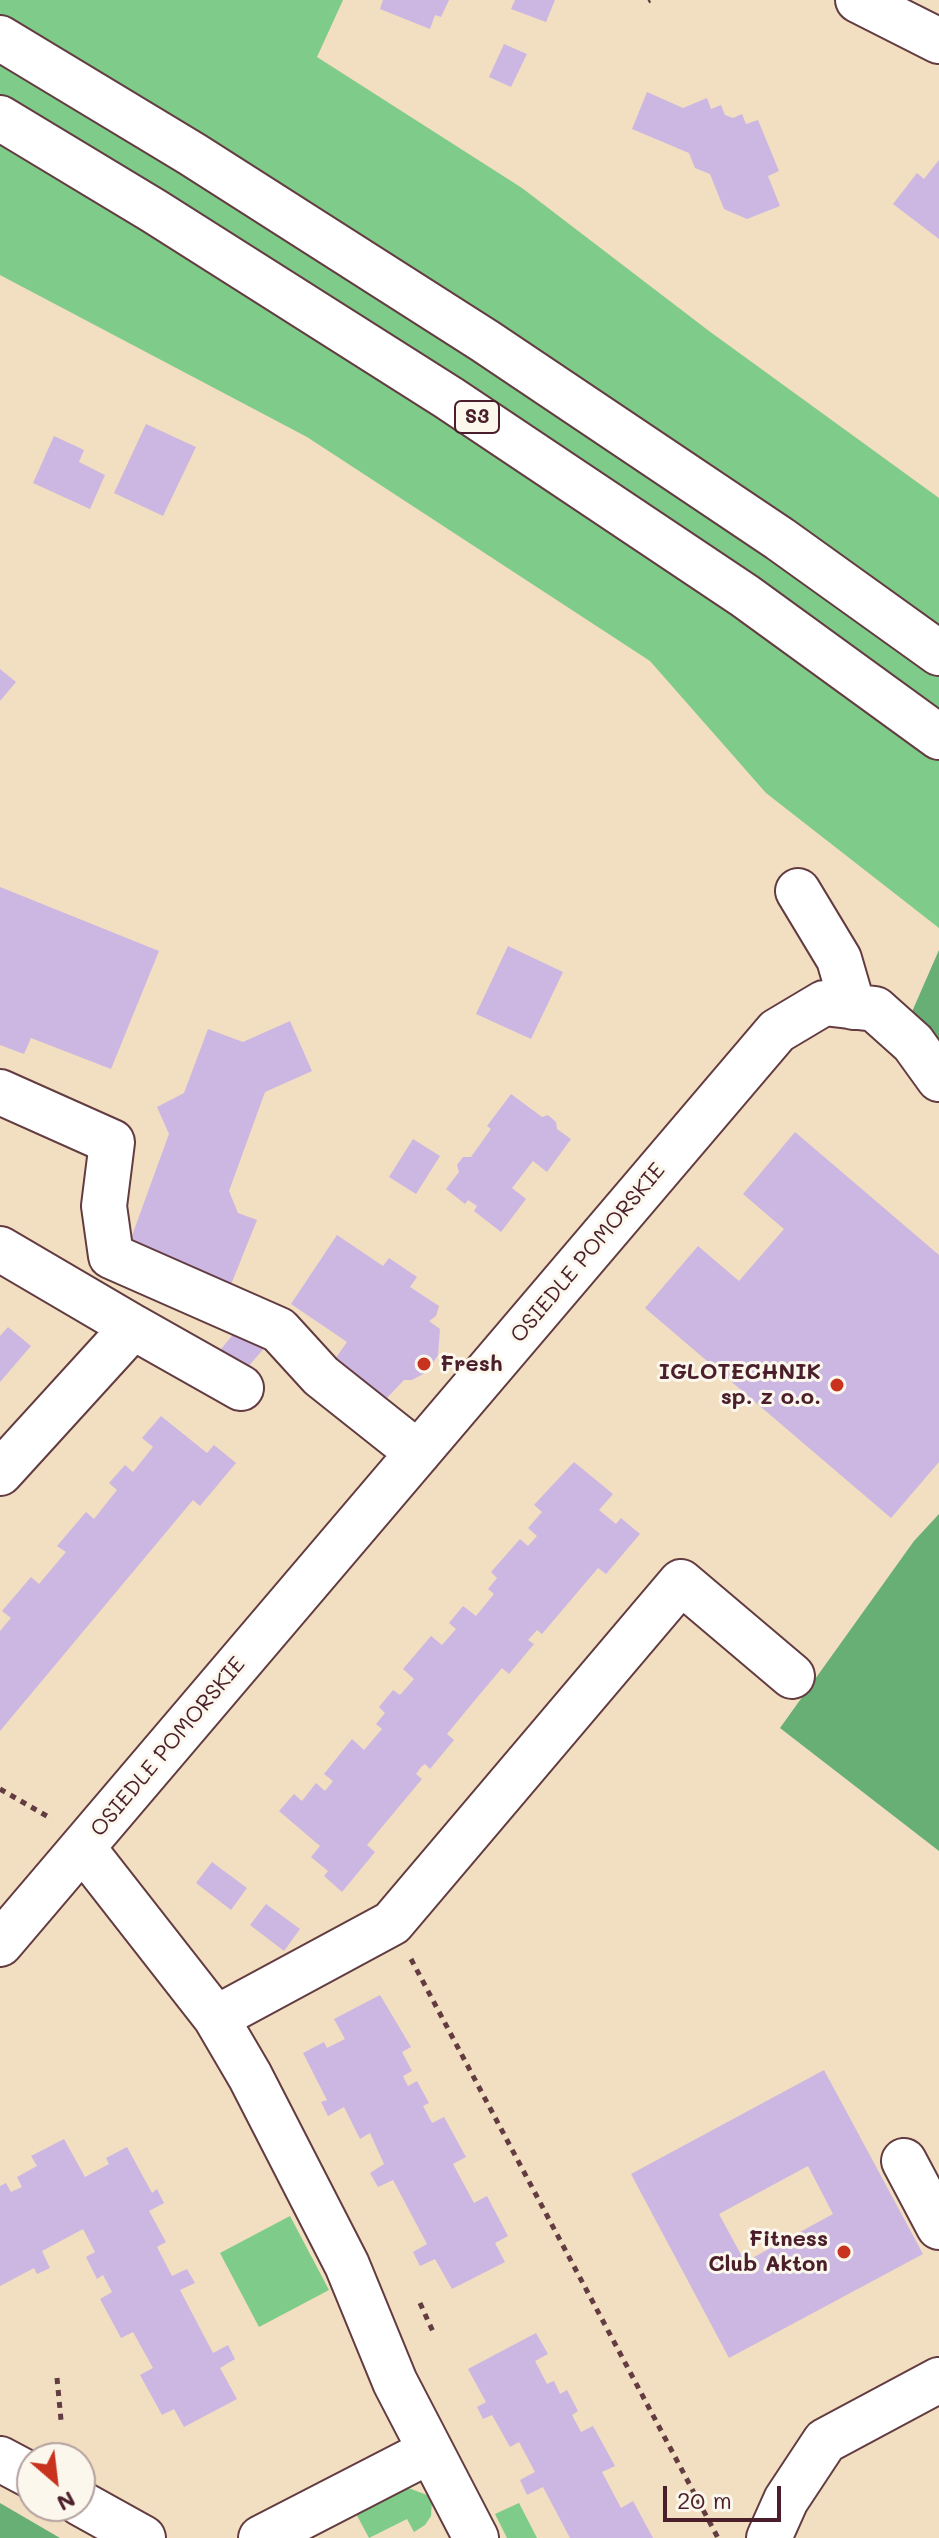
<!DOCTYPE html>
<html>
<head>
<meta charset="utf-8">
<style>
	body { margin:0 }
	#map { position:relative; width:939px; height:2538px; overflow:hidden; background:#f2dec0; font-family:Mali,sans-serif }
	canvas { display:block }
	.north { position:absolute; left:16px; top:2442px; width:80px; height:80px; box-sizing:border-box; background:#fbf7ec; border:2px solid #b4a19f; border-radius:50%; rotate:152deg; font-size:22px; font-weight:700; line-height:32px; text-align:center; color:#4a1f2b }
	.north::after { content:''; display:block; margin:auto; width:28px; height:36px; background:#c8321e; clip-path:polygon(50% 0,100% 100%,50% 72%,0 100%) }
	.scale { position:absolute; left:663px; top:2486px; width:118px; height:36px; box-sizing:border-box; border:4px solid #4a1f2b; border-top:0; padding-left:10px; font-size:24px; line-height:28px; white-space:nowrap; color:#4a1f2b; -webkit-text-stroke:6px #fbf7ec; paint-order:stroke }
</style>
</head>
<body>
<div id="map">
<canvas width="939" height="2538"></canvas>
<div class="north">N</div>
<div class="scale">20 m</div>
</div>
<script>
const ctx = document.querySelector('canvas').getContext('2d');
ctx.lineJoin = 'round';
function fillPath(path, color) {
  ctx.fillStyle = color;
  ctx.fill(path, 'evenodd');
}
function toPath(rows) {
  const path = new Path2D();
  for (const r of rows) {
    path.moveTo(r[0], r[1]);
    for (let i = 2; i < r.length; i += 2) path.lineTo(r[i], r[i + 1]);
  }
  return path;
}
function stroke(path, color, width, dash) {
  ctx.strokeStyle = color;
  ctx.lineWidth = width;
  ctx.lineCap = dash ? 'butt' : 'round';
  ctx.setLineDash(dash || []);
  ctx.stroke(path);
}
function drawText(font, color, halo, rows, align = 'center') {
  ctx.font = font + ' Mali,sans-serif';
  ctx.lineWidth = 6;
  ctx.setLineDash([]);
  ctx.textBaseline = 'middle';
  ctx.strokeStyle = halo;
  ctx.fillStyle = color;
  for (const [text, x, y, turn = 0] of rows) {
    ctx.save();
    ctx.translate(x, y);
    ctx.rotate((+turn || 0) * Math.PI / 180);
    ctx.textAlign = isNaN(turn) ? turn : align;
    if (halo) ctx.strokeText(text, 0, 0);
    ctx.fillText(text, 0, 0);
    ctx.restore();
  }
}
const green = toPath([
	[0,0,343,0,317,57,522,188,709,331,939,498,939,928,766,793,650,661,307,437,0,275],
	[290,2216,329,2290,259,2327,220,2253],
	[403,2486,427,2495,432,2501,431,2516,425,2525,414,2532,407,2519,369,2538,352,2506],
	[519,2503,537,2538,507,2538,495,2514]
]);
const forest = toPath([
	[939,950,939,1079,904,1030],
	[939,1514,939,1851,780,1728,914,1541],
	[0,2503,60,2538,0,2538]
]);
const building = toPath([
	[383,0,449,0,441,17,435,15,430,29,380,9],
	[515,0,555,0,546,22,511,9],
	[504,44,527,54,511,87,489,77],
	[647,92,683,108,707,98,711,109,721,105,725,115,733,118,742,114,746,124,758,120,779,171,768,176,780,206,747,219,724,209,710,174,695,168,689,153,632,129],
	[939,160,939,239,893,204,917,173,924,179],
	[146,424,196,447,163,516,114,493],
	[54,436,84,450,79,462,105,475,90,509,33,483],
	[0,669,16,682,0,701],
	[0,887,159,951,111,1069,31,1038,24,1054,0,1045],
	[508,946,563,972,531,1039,476,1014],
	[290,1021,312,1071,265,1092,229,1191,238,1213,257,1220,230,1287,130,1241,169,1134,157,1107,184,1093,208,1029,243,1042],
	[511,1094,542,1117,548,1115,556,1122,557,1129,571,1139,547,1172,533,1161,512,1188,526,1199,501,1232,474,1211,477,1206,468,1200,465,1204,446,1189,459,1172,457,1165,463,1157,471,1157,491,1129,487,1126],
	[795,1132,939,1255,939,1462,891,1518,645,1308,698,1246,739,1281,784,1229,743,1194],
	[413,1139,440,1156,416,1194,389,1177],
	[337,1235,383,1266,389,1258,417,1277,410,1287,439,1306,436,1316,429,1321,440,1329,438,1355,427,1372,412,1380,404,1380,384,1401,333,1362,347,1342,291,1304],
	[240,1326,265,1347,242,1374,217,1354],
	[8,1327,31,1346,0,1382,0,1336],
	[161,1416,207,1453,214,1445,236,1463,200,1506,193,1500,0,1731,0,1631,11,1618,2,1611,31,1577,39,1584,66,1552,57,1546,86,1512,94,1519,117,1490,109,1483,125,1465,133,1472,153,1447,142,1438],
	[574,1462,613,1494,599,1510,616,1524,621,1518,640,1534,606,1574,598,1568,542,1634,537,1630,528,1640,534,1644,509,1674,502,1668,475,1700,447,1734,454,1740,430,1769,425,1764,421,1767,416,1774,422,1779,367,1845,375,1852,342,1892,324,1876,328,1871,311,1857,320,1846,279,1811,294,1794,302,1801,316,1783,325,1791,333,1781,324,1774,352,1739,364,1750,382,1729,376,1724,385,1713,379,1707,393,1690,400,1695,414,1679,403,1669,431,1636,442,1645,456,1629,449,1623,463,1606,476,1616,494,1594,488,1589,497,1578,491,1572,520,1539,528,1546,537,1536,528,1528,542,1512,534,1505],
	[212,1862,247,1888,231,1910,196,1883],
	[266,1904,300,1929,284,1951,250,1925],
	[380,1995,411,2047,402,2052,412,2071,403,2076,408,2086,417,2081,429,2103,423,2106,432,2123,444,2117,466,2157,453,2164,474,2203,487,2196,508,2236,495,2243,505,2262,452,2289,435,2259,420,2266,413,2252,427,2244,393,2180,378,2187,370,2173,384,2164,370,2133,360,2139,344,2107,328,2116,321,2102,327,2100,303,2053,324,2042,327,2048,345,2039,334,2019],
	[824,2070,923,2254,729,2358,631,2174],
	[808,2166,833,2214,745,2262,719,2214],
	[64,2139,85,2177,109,2164,106,2158,127,2147,152,2193,157,2189,164,2203,149,2211,166,2242,157,2247,172,2276,187,2269,195,2283,180,2290,213,2353,228,2345,235,2359,220,2368,237,2399,184,2427,174,2409,162,2415,140,2375,153,2368,133,2332,121,2338,100,2299,112,2292,103,2275,97,2279,86,2257,95,2252,83,2229,42,2251,50,2268,37,2274,34,2268,0,2286,0,2186,6,2183,11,2192,22,2187,17,2177,37,2166,31,2156],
	[536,2333,548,2354,535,2361,547,2384,554,2381,560,2394,567,2390,578,2411,572,2415,581,2432,593,2426,615,2466,602,2472,621,2508,633,2501,653,2538,570,2538,543,2487,527,2495,520,2480,535,2472,519,2442,510,2447,492,2415,483,2419,477,2407,486,2402,468,2369]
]);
const path = toPath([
	[648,1,650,0],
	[0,1789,52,1819],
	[411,1959,718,2538],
	[420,2303,434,2334],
	[57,2378,61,2420]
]);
const minor = toPath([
	[858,0,939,41],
	[798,891,839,959,853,1007],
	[0,1092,112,1142,104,1206,111,1256,279,1330,321,1376,418,1453],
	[0,1249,133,1327,0,1473],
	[133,1327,241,1388],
	[83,1848,216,2018,250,2076,347,2265,395,2382,476,2538],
	[0,1944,777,1031,824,1003,875,1009,913,1043,939,1079],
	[216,2018,392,1923,681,1582,792,1676],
	[904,2161,939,2227],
	[0,2459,32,2476],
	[80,2503,143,2538],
	[261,2538,430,2451],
	[769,2538,786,2500,825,2441,939,2380]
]);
const highway = toPath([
	[0,38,192,154,485,341,780,539,939,653],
	[0,118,154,211,449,398,745,596,939,737]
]);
const markers = [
	[424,1364,8,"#c8321e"],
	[837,1385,8,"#c8321e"],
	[844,2252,8,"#c8321e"]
];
const shields = [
	[477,417,44]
];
const shieldNames = [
	["S3",477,417]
];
const streetNames = [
	["OSIEDLE POMORSKIE",588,1253,-50],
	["OSIEDLE POMORSKIE",168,1747,-50]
];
const poiNames = [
	["Fresh",440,1364,"left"],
	["IGLOTECHNIK",821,1372],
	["sp. z o.o.",821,1397],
	["Fitness",828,2239],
	["Club Akton",828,2264]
];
fillPath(green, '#7fcb89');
fillPath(forest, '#67af75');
fillPath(building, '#cbb7e2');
stroke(minor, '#633c41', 48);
stroke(highway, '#633c41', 48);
stroke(path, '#633c41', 5, [6, 6]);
stroke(minor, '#fff', 44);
stroke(highway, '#fff', 44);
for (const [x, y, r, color] of markers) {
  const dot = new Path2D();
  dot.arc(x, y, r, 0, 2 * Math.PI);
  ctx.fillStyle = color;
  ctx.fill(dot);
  stroke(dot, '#fbf7ec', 3);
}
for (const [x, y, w] of shields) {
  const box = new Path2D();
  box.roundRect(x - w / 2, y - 16, w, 32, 6);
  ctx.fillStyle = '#fbf7ec';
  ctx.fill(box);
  stroke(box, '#4a1f2b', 2);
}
drawText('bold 20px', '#4a1f2b', null, shieldNames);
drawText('22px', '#4a1f2b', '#fbf7ec', streetNames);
drawText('bold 22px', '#4a1f2b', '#fbf7ec', poiNames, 'right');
</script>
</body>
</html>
